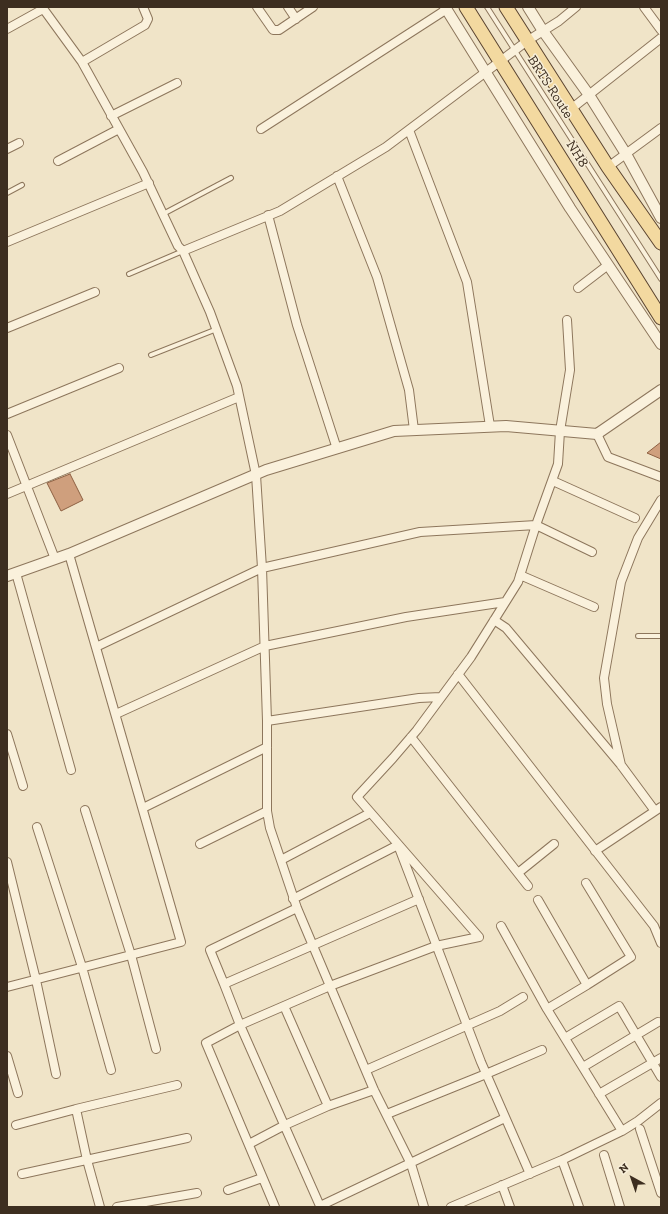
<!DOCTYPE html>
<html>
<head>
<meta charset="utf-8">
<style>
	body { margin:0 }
	#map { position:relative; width:668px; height:1214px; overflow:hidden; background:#f0e4c8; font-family:"Zilla Slab",serif }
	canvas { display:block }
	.frame { position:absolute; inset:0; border:8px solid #3d2e20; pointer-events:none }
	.north { position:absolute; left:612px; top:1158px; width:40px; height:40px; -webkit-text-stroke:3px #f7eed8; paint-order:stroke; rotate:320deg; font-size:11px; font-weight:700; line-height:16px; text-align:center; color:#3d2e20 }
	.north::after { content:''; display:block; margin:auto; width:14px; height:18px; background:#3d2e20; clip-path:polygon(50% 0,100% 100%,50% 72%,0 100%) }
</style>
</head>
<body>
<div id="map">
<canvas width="668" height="1214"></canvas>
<div class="frame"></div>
<div class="north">N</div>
</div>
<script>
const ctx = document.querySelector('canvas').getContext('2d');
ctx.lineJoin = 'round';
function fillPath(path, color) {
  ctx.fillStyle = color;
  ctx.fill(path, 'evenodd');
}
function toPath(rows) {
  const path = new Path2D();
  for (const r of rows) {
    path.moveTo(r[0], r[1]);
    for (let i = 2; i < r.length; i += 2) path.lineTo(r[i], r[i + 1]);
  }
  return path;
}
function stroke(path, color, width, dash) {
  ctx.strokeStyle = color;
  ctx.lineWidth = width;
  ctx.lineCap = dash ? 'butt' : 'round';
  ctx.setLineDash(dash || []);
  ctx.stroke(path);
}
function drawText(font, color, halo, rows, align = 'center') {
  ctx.font = font + ' "Zilla Slab",serif';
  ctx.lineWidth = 3;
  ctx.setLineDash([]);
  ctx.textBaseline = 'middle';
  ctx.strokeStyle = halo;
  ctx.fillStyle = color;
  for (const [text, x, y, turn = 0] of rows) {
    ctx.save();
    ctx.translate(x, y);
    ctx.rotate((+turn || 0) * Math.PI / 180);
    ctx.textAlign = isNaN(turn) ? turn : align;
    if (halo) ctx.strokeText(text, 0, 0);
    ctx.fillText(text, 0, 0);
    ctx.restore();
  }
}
const building = toPath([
	[661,442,661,459,647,453,661,442],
	[70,474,83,500,61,511,47,483,70,474]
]);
const service = toPath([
	[487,7,661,279],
	[7,193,22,185],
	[163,214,231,178],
	[129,274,183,251],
	[151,355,217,329],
	[638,636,661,636]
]);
const minor = toPath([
	[42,7,82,62,143,172,178,246,183,251],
	[257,7,273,30,279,30,313,7],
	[288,7,296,19],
	[644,7,661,30],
	[7,29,43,9],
	[82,62,145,25,148,19,143,7],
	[571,109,661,38],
	[111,116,177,83],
	[261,129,447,9],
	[409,130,467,282,490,426],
	[7,149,19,143],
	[58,161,119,129],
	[608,167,661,128],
	[337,176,377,277,409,390,414,430],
	[268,215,297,325,337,449],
	[7,242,149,183],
	[578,288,608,265],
	[7,328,95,292],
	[7,414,119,368],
	[597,434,608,457,661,477],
	[7,435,55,559],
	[553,481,635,518],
	[7,494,239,397],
	[16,573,71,770],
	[520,575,594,607],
	[494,620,506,628,621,765,655,811],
	[96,647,262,568,420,532,536,525,592,552],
	[458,674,654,926,661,943],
	[441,697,419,698,267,721,262,568,256,475,237,386,210,312,183,251,280,211,386,147,527,41,559,21,576,7],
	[116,714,265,646,406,617,505,602],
	[267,721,267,811,270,828,297,908,374,1090,411,1164,424,1207],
	[7,734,23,786],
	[411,737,528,886],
	[621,765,607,704,604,678,621,582,638,538,661,500],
	[143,808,267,747],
	[85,810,131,955,156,1049],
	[37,827,82,967,111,1070],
	[200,844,267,811],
	[595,851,661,807],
	[281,860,370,813],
	[7,862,36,980,56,1074],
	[518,873,554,844],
	[586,883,631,957,587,985],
	[293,899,398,845,481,1062,530,1174],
	[419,899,224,984,240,1025,330,986,436,946,479,937,357,797,393,758,417,730,471,657,518,582,536,525,558,464,560,431,570,370,567,320],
	[538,900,587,985,547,1009],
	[501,926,547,1009,622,1131],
	[224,984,210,950,297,908],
	[7,987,181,942,69,554],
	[284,1006,328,1106],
	[565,1038,619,1006,661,1077],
	[7,1056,18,1093],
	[583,1067,658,1022],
	[366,1070,500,1011,523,997],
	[599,1094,661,1058],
	[76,1109,177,1085],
	[387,1114,486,1074,542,1050],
	[16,1125,76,1109,87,1160,100,1207],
	[640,1129,661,1193],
	[249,1144,285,1125,328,1106,374,1090],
	[604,1155,620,1207],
	[562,1160,579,1207],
	[22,1174,187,1138],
	[502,1185,510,1207],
	[228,1190,262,1178],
	[117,1207,197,1193],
	[275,1207,206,1043,240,1025,320,1206,505,1118],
	[451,1207,562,1160,622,1131,638,1121,661,1103]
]);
const tertiary = toPath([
	[445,7,570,208,661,344],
	[528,7,543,31,589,95,626,154,661,218],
	[7,576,69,554,266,470,394,431,506,426,597,434,661,390]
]);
const primary = toPath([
	[466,7,661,318],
	[506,7,608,167,661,243]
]);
const streetNames = [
	["BRTS Route",550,87,57],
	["NH8",577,154,58]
];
fillPath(building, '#cf9f7d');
stroke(building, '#8d5f41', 1);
stroke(service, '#8d765c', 6);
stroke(minor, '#8d765c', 10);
stroke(tertiary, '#8d765c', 12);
stroke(primary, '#5b4430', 15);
stroke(service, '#faf1dc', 4);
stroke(minor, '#faf1dc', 8);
stroke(tertiary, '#faf1dc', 10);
stroke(primary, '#f3d9a0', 13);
drawText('14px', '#3d2e20', '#f7eed8', streetNames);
</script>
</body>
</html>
